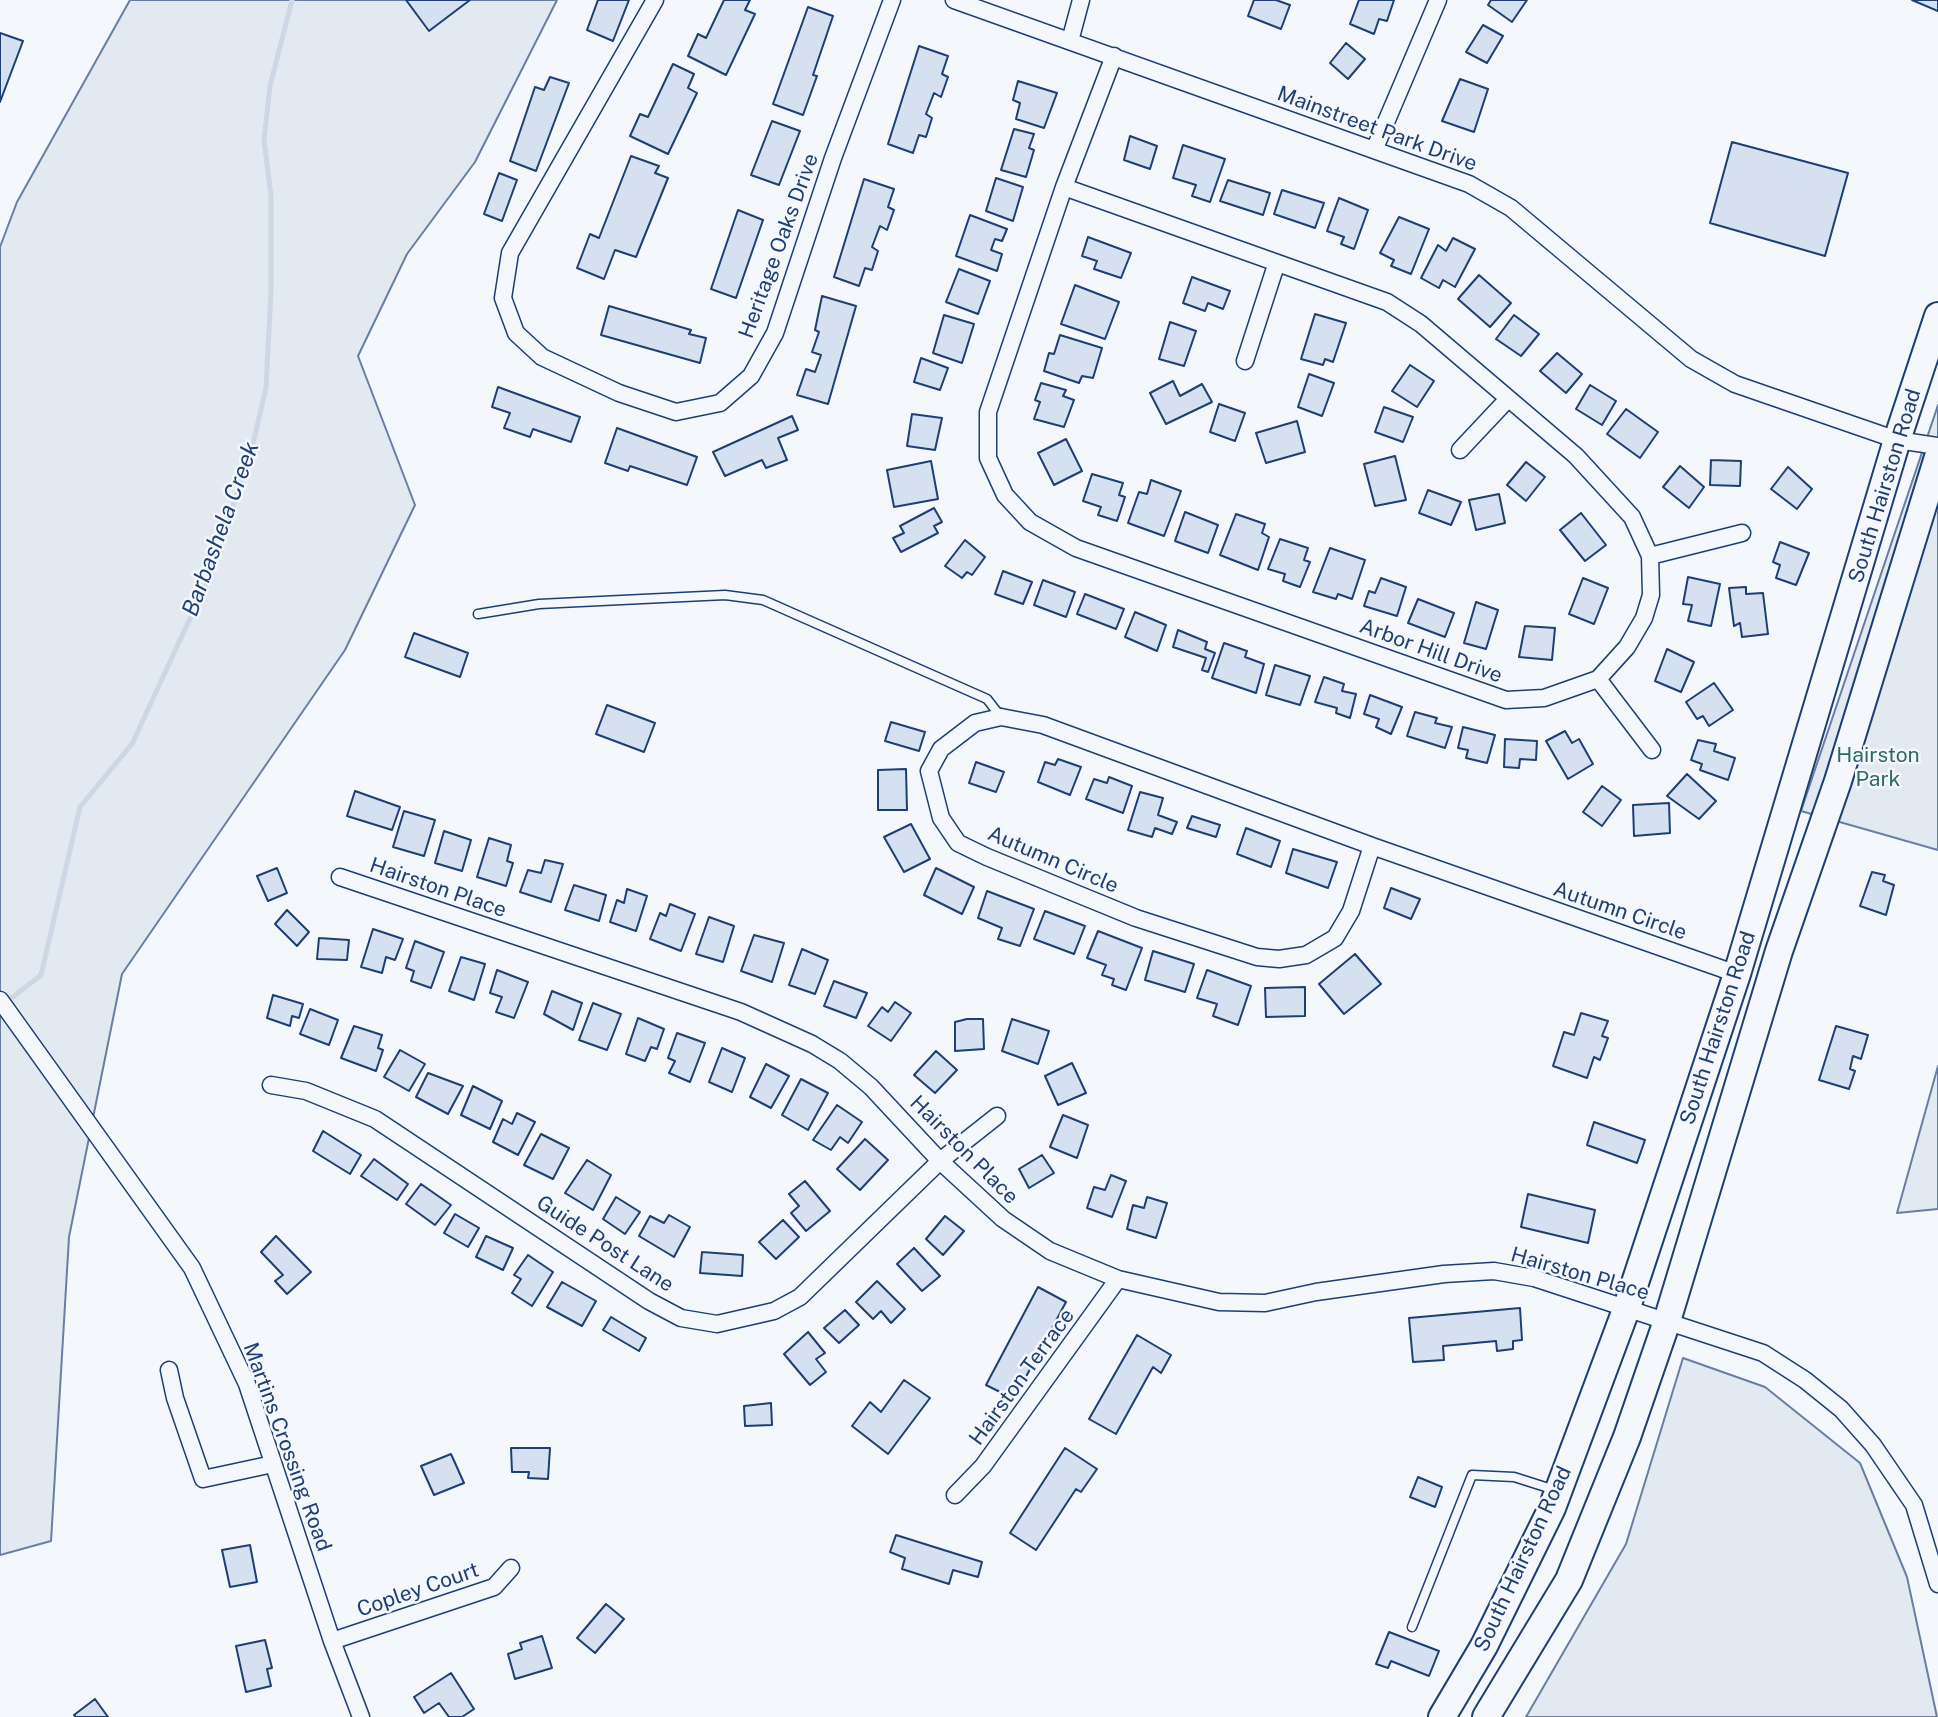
<!DOCTYPE html>
<html>
<head>
<meta charset="utf-8">
<style>
	body { margin:0 }
	canvas { display:block; background:#f4f7fb }
</style>
</head>
<body>
<canvas width="1938" height="1717"></canvas>
<script>
const ctx = document.querySelector('canvas').getContext('2d');
ctx.lineJoin = 'round';
function fillPath(path, color) {
  ctx.fillStyle = color;
  ctx.fill(path, 'evenodd');
}
function toPath(rows) {
  const path = new Path2D();
  for (const r of rows) {
    path.moveTo(r[0], r[1]);
    for (let i = 2; i < r.length; i += 2) path.lineTo(r[i], r[i + 1]);
  }
  return path;
}
function stroke(path, color, width, dash) {
  ctx.strokeStyle = color;
  ctx.lineWidth = width;
  ctx.lineCap = dash ? 'butt' : 'round';
  ctx.setLineDash(dash || []);
  ctx.stroke(path);
}
function drawText(font, color, halo, rows, align = 'center') {
  ctx.font = font + ' "Public Sans",sans-serif';
  ctx.lineWidth = 5;
  ctx.setLineDash([]);
  ctx.textBaseline = 'middle';
  ctx.strokeStyle = halo;
  ctx.fillStyle = color;
  for (const [text, x, y, turn = 0] of rows) {
    ctx.save();
    ctx.translate(x, y);
    ctx.rotate((+turn || 0) * Math.PI / 180);
    ctx.textAlign = isNaN(turn) ? turn : align;
    if (halo) ctx.strokeText(text, 0, 0);
    ctx.fillText(text, 0, 0);
    ctx.restore();
  }
}
const green = toPath([
	[130,0,557,0,475,162,407,254,358,356,415,505,345,650,122,974,69,1237,51,1541,0,1555,0,247,17,202,130,0],
	[1938,405,1938,850,1801,811,1938,405],
	[1938,1066,1938,1209,1897,1213,1938,1066],
	[1683,1358,1765,1387,1860,1463,1907,1577,1937,1717,1526,1717,1626,1544,1683,1358]
]);
const stream = toPath([
	[5,1003,41,975,80,807,132,744,211,573,253,444,266,388,271,291,271,196,264,140,270,86,292,0]
]);
const building = toPath([
	[406,0,470,0,429,31,406,0],
	[598,0,629,0,613,41,587,30,598,0],
	[724,0,750,0,745,10,755,14,726,75,688,56,698,34,706,38,724,0],
	[1254,0,1276,0,1290,5,1281,29,1248,16,1254,0],
	[1359,0,1394,0,1387,21,1379,19,1374,34,1350,24,1359,0],
	[1491,0,1527,0,1512,22,1488,5,1491,0],
	[1912,0,1938,0,1938,11,1912,0],
	[808,7,833,16,813,75,817,76,803,115,773,104,808,7],
	[1483,25,1503,36,1487,63,1466,52,1483,25],
	[0,33,23,41,0,102,0,33],
	[1346,43,1365,59,1348,79,1330,63,1346,43],
	[919,46,948,56,942,74,948,77,941,97,934,93,926,114,932,118,926,137,919,135,913,153,888,144,919,46],
	[673,64,694,74,688,88,697,93,668,154,630,136,640,114,648,117,673,64],
	[550,77,569,83,536,171,510,161,535,87,544,90,550,77],
	[1460,79,1488,89,1474,132,1442,121,1460,79],
	[1018,81,1057,93,1044,128,1016,119,1020,103,1013,100,1018,81],
	[772,121,800,131,779,185,751,175,772,121],
	[1014,129,1034,134,1029,148,1034,150,1026,177,1001,170,1014,129],
	[1130,136,1157,146,1150,169,1124,160,1130,136],
	[1732,142,1848,173,1825,256,1710,223,1732,142],
	[1183,145,1225,159,1210,202,1192,196,1196,185,1173,178,1183,145],
	[631,156,659,166,655,173,668,178,636,257,615,250,604,279,577,268,590,234,599,238,631,156],
	[499,173,517,180,502,221,484,214,499,173],
	[996,178,1023,187,1013,221,986,211,996,178],
	[864,179,894,189,888,207,894,210,887,230,880,226,872,247,878,251,872,270,865,268,859,286,834,277,864,179],
	[1228,180,1270,193,1263,215,1220,201,1228,180],
	[1282,190,1324,203,1315,228,1274,214,1282,190],
	[1339,198,1368,210,1354,249,1341,244,1344,237,1327,231,1339,198],
	[738,210,763,220,736,298,711,289,738,210],
	[970,215,1007,229,1002,241,995,239,991,250,1002,254,997,271,956,256,970,215],
	[1399,217,1429,229,1411,274,1391,266,1394,260,1380,253,1399,217],
	[1088,237,1131,253,1121,278,1094,269,1097,261,1082,256,1088,237],
	[1453,238,1475,249,1455,287,1443,280,1439,288,1421,278,1438,245,1446,251,1453,238],
	[959,269,990,281,978,314,946,302,959,269],
	[1479,275,1511,303,1490,327,1458,299,1479,275],
	[1192,277,1230,291,1223,309,1208,303,1205,311,1183,303,1192,277],
	[1075,285,1119,302,1105,339,1061,324,1075,285],
	[822,296,856,306,828,404,797,395,806,369,815,372,821,355,812,352,819,332,815,330,822,296],
	[609,306,691,330,689,334,706,338,700,363,601,335,609,306],
	[1315,314,1346,323,1333,362,1325,359,1323,365,1301,359,1315,314],
	[944,315,974,324,962,363,933,353,944,315],
	[1514,315,1539,334,1521,356,1496,339,1514,315],
	[1170,322,1196,331,1184,366,1159,359,1170,322],
	[1060,335,1102,348,1093,378,1082,376,1079,383,1044,371,1049,353,1054,354,1060,335],
	[1557,353,1582,374,1566,393,1540,371,1557,353],
	[921,358,948,368,940,390,914,382,921,358],
	[1410,365,1434,381,1417,407,1392,391,1410,365],
	[1309,374,1334,383,1322,416,1298,407,1309,374],
	[1173,381,1180,396,1202,384,1212,402,1166,424,1150,393,1173,381],
	[1041,383,1066,390,1063,396,1074,400,1064,427,1034,419,1040,402,1035,400,1041,383],
	[1590,385,1616,401,1602,425,1576,409,1590,385],
	[498,387,580,417,571,442,533,429,530,437,504,428,510,413,492,407,498,387],
	[1219,404,1245,413,1235,441,1210,432,1219,404],
	[1384,407,1413,417,1403,442,1375,432,1384,407],
	[1626,409,1658,432,1640,458,1607,434,1626,409],
	[912,414,942,418,935,450,907,446,912,414],
	[792,416,798,430,778,438,787,460,766,468,762,460,725,476,713,452,792,416],
	[1297,421,1305,452,1266,463,1256,433,1297,421],
	[617,428,697,457,687,485,630,466,628,471,605,463,617,428],
	[1066,439,1082,471,1054,485,1038,453,1066,439],
	[1395,456,1406,500,1375,506,1364,464,1395,456],
	[1711,460,1741,461,1740,486,1710,485,1711,460],
	[931,461,938,499,894,507,887,470,931,461],
	[1526,462,1545,477,1526,501,1507,485,1526,462],
	[1680,466,1704,487,1689,508,1663,487,1680,466],
	[1788,467,1812,489,1797,509,1771,489,1788,467],
	[1092,474,1123,483,1119,495,1125,497,1117,521,1098,515,1101,507,1083,501,1092,474],
	[1151,480,1181,491,1164,536,1128,523,1139,492,1147,494,1151,480],
	[1428,490,1461,502,1451,525,1419,513,1428,490],
	[1499,494,1505,523,1476,530,1469,500,1499,494],
	[934,508,942,522,934,526,938,533,901,552,893,538,904,533,900,526,934,508],
	[1185,512,1218,525,1208,553,1175,541,1185,512],
	[1581,513,1606,545,1585,561,1560,530,1581,513],
	[1236,514,1265,524,1262,533,1269,537,1258,570,1220,555,1236,514],
	[1280,539,1308,548,1304,560,1310,562,1300,587,1283,581,1285,574,1268,569,1280,539],
	[965,540,985,557,972,575,967,572,962,578,945,566,965,540],
	[1780,542,1809,553,1796,585,1776,578,1780,565,1773,562,1780,542],
	[1330,548,1365,560,1352,599,1338,594,1336,599,1313,592,1330,548],
	[1003,571,1032,582,1023,604,995,594,1003,571],
	[1688,577,1720,584,1711,626,1688,621,1692,605,1683,604,1688,577],
	[1381,578,1406,587,1397,616,1364,606,1369,591,1375,593,1381,578],
	[1583,578,1608,588,1594,624,1569,614,1583,578],
	[1043,580,1075,592,1066,617,1034,605,1043,580],
	[1746,587,1746,594,1763,593,1768,634,1742,637,1740,623,1734,626,1729,588,1746,587],
	[1085,594,1124,609,1116,629,1077,614,1085,594],
	[1418,599,1454,613,1445,637,1408,623,1418,599],
	[1476,602,1498,610,1486,649,1464,643,1476,602],
	[1135,612,1166,625,1157,651,1125,637,1135,612],
	[1525,626,1555,628,1552,660,1519,657,1525,626],
	[1178,630,1207,642,1205,649,1215,653,1208,672,1202,670,1206,658,1173,647,1178,630],
	[414,633,468,653,460,677,405,657,414,633],
	[1224,643,1247,651,1245,657,1264,664,1256,693,1212,678,1224,643],
	[1667,649,1694,662,1681,692,1655,681,1667,649],
	[1275,665,1310,676,1300,705,1266,695,1275,665],
	[1324,677,1344,684,1342,691,1356,694,1350,718,1336,713,1337,708,1315,702,1324,677],
	[1714,683,1733,710,1709,726,1703,716,1697,719,1686,702,1714,683],
	[1370,695,1402,707,1391,734,1376,727,1379,719,1364,714,1370,695],
	[607,705,655,723,644,752,596,734,607,705],
	[1415,712,1437,718,1435,723,1452,727,1445,748,1407,736,1415,712],
	[891,722,925,732,919,751,885,741,891,722],
	[1463,727,1495,735,1487,763,1466,758,1468,750,1458,748,1463,727],
	[1565,731,1572,743,1579,739,1593,764,1568,779,1546,741,1565,731],
	[1505,739,1537,741,1536,760,1520,759,1519,768,1504,767,1505,739],
	[1698,740,1716,744,1714,751,1735,758,1728,780,1700,770,1702,764,1691,760,1698,740],
	[1058,759,1081,767,1070,795,1038,782,1045,762,1055,765,1058,759],
	[976,762,1004,772,996,792,969,783,976,762],
	[906,769,907,810,878,810,878,770,906,769],
	[1687,774,1716,801,1699,819,1667,796,1687,774],
	[1109,777,1132,786,1123,813,1086,799,1094,779,1107,783,1109,777],
	[1602,786,1621,800,1602,826,1583,812,1602,786],
	[355,791,400,807,392,830,347,816,355,791],
	[1140,792,1163,798,1158,815,1177,822,1172,834,1155,828,1152,837,1128,830,1140,792],
	[1669,803,1670,833,1634,836,1633,805,1669,803],
	[404,811,435,820,424,856,393,847,404,811],
	[1192,816,1220,825,1216,837,1187,828,1192,816],
	[911,824,930,859,904,872,884,837,911,824],
	[1246,828,1280,841,1271,867,1237,854,1246,828],
	[444,831,471,840,462,871,435,863,444,831],
	[489,838,511,845,507,861,513,863,506,886,477,877,489,838],
	[1293,849,1337,862,1328,888,1286,873,1293,849],
	[545,860,563,864,551,902,520,892,528,870,541,873,545,860],
	[277,868,287,893,268,901,257,876,277,868],
	[936,868,974,887,962,914,924,895,936,868],
	[1872,872,1885,875,1883,881,1894,885,1886,915,1860,906,1872,872],
	[574,885,606,895,599,921,565,910,574,885],
	[1391,888,1420,899,1411,919,1384,908,1391,888],
	[627,889,647,896,636,931,610,922,617,900,624,903,627,889],
	[987,891,1034,909,1020,946,998,939,1002,928,978,918,987,891],
	[670,904,695,914,681,951,650,939,660,913,666,916,670,904],
	[287,910,309,932,297,946,275,924,287,910],
	[1045,911,1085,926,1074,954,1034,939,1045,911],
	[709,917,734,926,723,962,696,954,709,917],
	[373,929,403,939,395,960,386,957,382,973,361,967,373,929],
	[1098,931,1142,948,1126,990,1112,985,1114,979,1102,975,1106,965,1087,958,1098,931],
	[754,935,784,943,772,982,741,971,754,935],
	[319,938,349,940,347,960,317,959,319,938],
	[415,941,444,952,431,988,411,981,414,971,406,968,415,941],
	[802,949,828,960,815,994,789,985,802,949],
	[1153,951,1194,964,1185,992,1145,980,1153,951],
	[1355,954,1381,984,1344,1014,1319,984,1355,954],
	[461,957,485,964,474,1000,449,991,461,957],
	[497,970,528,982,514,1018,496,1012,502,997,490,993,497,970],
	[1207,970,1251,986,1238,1025,1213,1016,1217,1004,1197,998,1207,970],
	[834,981,867,993,856,1018,824,1006,834,981],
	[1305,987,1305,1016,1266,1017,1265,988,1305,987],
	[552,991,582,1003,573,1030,544,1014,552,991],
	[273,995,303,1004,299,1018,292,1016,290,1026,267,1018,273,995],
	[895,1002,911,1013,891,1041,868,1026,882,1007,888,1012,895,1002],
	[593,1003,621,1014,607,1050,579,1040,593,1003],
	[310,1009,338,1020,329,1045,300,1034,310,1009],
	[1581,1013,1608,1021,1602,1036,1608,1038,1600,1060,1594,1057,1587,1078,1553,1066,1564,1032,1574,1035,1581,1013],
	[638,1018,664,1029,657,1049,651,1047,645,1061,626,1054,638,1018],
	[967,1019,983,1019,984,1049,955,1051,955,1022,967,1019],
	[1012,1019,1049,1031,1038,1064,1002,1051,1012,1019],
	[354,1026,382,1035,378,1048,383,1050,376,1071,341,1058,354,1026],
	[1836,1026,1868,1035,1861,1059,1853,1056,1850,1069,1855,1071,1849,1089,1819,1080,1836,1026],
	[677,1033,705,1043,690,1082,669,1073,675,1061,668,1058,677,1033],
	[722,1048,745,1058,732,1092,709,1082,722,1048],
	[400,1050,425,1064,409,1091,384,1077,400,1050],
	[936,1051,957,1070,935,1093,914,1075,936,1051],
	[1072,1063,1086,1093,1058,1105,1045,1076,1072,1063],
	[766,1064,789,1076,771,1108,750,1097,766,1064],
	[428,1073,463,1086,448,1114,416,1097,428,1073],
	[801,1079,828,1093,808,1130,782,1115,801,1079],
	[473,1086,502,1101,490,1129,461,1115,473,1086],
	[837,1105,862,1122,848,1143,840,1137,831,1150,813,1140,837,1105],
	[517,1113,535,1122,518,1155,493,1142,503,1119,512,1124,517,1113],
	[1063,1115,1088,1125,1077,1158,1050,1147,1063,1115],
	[1594,1122,1645,1140,1637,1163,1587,1145,1594,1122],
	[323,1131,361,1155,350,1174,313,1151,323,1131],
	[541,1134,569,1148,553,1179,524,1165,541,1134],
	[865,1139,888,1160,860,1190,837,1169,865,1139],
	[1042,1155,1054,1173,1029,1188,1019,1169,1042,1155],
	[374,1159,408,1184,397,1200,361,1176,374,1159],
	[587,1160,611,1175,593,1210,565,1193,587,1160],
	[1111,1175,1126,1181,1112,1217,1087,1208,1094,1187,1105,1190,1111,1175],
	[805,1181,830,1211,806,1231,791,1213,799,1206,789,1194,805,1181],
	[421,1184,451,1205,435,1225,406,1204,421,1184],
	[1528,1194,1595,1210,1588,1243,1521,1227,1528,1194],
	[616,1197,640,1212,625,1234,603,1219,616,1197],
	[1147,1197,1167,1203,1156,1238,1127,1229,1133,1205,1144,1208,1147,1197],
	[455,1214,479,1228,468,1247,444,1233,455,1214],
	[669,1215,690,1227,674,1257,639,1236,650,1216,664,1223,669,1215],
	[945,1216,964,1231,943,1255,926,1239,945,1216],
	[783,1220,799,1237,776,1259,759,1242,783,1220],
	[276,1236,311,1272,287,1294,275,1281,283,1275,261,1252,276,1236],
	[486,1236,513,1248,503,1270,476,1257,486,1236],
	[914,1248,940,1276,922,1291,897,1264,914,1248],
	[702,1252,743,1255,742,1276,700,1273,702,1252],
	[528,1255,553,1272,532,1306,512,1293,521,1279,514,1275,528,1255],
	[877,1281,905,1309,891,1323,881,1311,873,1319,856,1302,877,1281],
	[562,1282,596,1301,582,1326,547,1307,562,1282],
	[1038,1287,1066,1302,1014,1399,986,1385,1038,1287],
	[1520,1308,1522,1340,1513,1341,1513,1349,1497,1351,1496,1341,1443,1346,1444,1360,1413,1362,1409,1318,1520,1308],
	[845,1310,859,1325,839,1343,824,1328,845,1310],
	[611,1317,646,1338,639,1351,603,1330,611,1317],
	[808,1332,825,1353,816,1359,826,1372,810,1385,784,1354,808,1332],
	[1137,1335,1171,1355,1161,1373,1153,1367,1116,1434,1089,1419,1137,1335],
	[904,1380,930,1398,888,1454,852,1426,870,1402,881,1412,904,1380],
	[771,1403,772,1425,745,1426,744,1406,771,1403],
	[511,1448,550,1448,548,1479,528,1478,529,1472,512,1472,511,1448],
	[1065,1448,1097,1469,1081,1492,1076,1489,1036,1550,1010,1533,1065,1448],
	[451,1454,464,1483,434,1495,421,1466,451,1454],
	[1418,1477,1442,1487,1435,1507,1410,1497,1418,1477],
	[896,1535,982,1562,978,1577,953,1570,949,1584,902,1569,905,1558,890,1552,896,1535],
	[250,1545,257,1582,230,1587,222,1550,250,1545],
	[606,1604,624,1619,595,1653,577,1638,606,1604],
	[1389,1632,1439,1651,1429,1676,1391,1661,1388,1668,1376,1664,1389,1632],
	[542,1636,552,1668,515,1679,508,1654,522,1649,520,1643,542,1636],
	[265,1640,272,1668,267,1669,271,1686,246,1692,236,1646,265,1640],
	[451,1673,474,1709,462,1717,449,1717,439,1703,424,1713,414,1697,451,1673],
	[95,1699,108,1717,76,1717,74,1715,95,1699]
]);
const lane = toPath([
	[478,614,539,604,725,595,763,600,987,699,1001,717],
	[1412,1627,1472,1475,1514,1477,1555,1490]
]);
const street = toPath([
	[655,0,510,253,503,298,516,333,542,357,619,393,676,412,720,403,751,376,775,333,833,158,892,0],
	[954,0,1469,184,1511,208,1691,359,1735,384,1897,440,1938,446],
	[1070,41,1081,0],
	[1375,148,1438,0],
	[1064,187,1387,302,1421,324,1576,456,1632,517,1650,556,1651,595,1644,618,1627,647,1598,679,1544,698,1506,700,1076,548,1030,522,1005,495,988,458,988,412,1064,187,1114,56],
	[1245,361,1276,265],
	[1460,450,1507,400],
	[1650,556,1742,533],
	[1598,679,1652,750],
	[1001,717,1043,725,1372,846,1351,911,1335,938,1306,955,1279,959,1257,957,1136,918,987,857,958,843,941,818,929,771,941,749,975,723,1001,717],
	[1372,846,1737,974],
	[340,877,741,1012,812,1044,840,1061,871,1087,940,1161,1003,1219,1050,1251,1118,1279,1219,1302,1265,1303,1316,1292,1444,1274,1494,1271,1534,1278,1763,1353,1805,1380,1841,1409,1873,1445,1914,1505,1938,1584],
	[0,1000,192,1268,247,1384,332,1641,361,1717],
	[271,1085,306,1091,375,1119,649,1301,681,1318,717,1324,774,1311,800,1297,940,1161,997,1116],
	[169,1370,175,1398,203,1479,273,1464],
	[955,1495,983,1466,1118,1279],
	[332,1641,494,1587,511,1568]
]);
const primary = toPath([
	[1442,1717,1484,1646,1552,1508,1627,1307,1737,974,1897,440,1938,316],
	[1486,1717,1569,1580,1627,1437,1667,1321,1779,951,1838,781,1938,457]
]);
const streetNames = [
	["Mainstreet Park Drive",1377,129,20],
	["Heritage Oaks Drive",779,246,-70],
	["South Hairston Road",1885,486,-73],
	["Arbor Hill Drive",1431,651,20],
	["Autumn Circle",1053,860,23],
	["Hairston Place",438,888,19],
	["Autumn Circle",1620,911,19],
	["South Hairston Road",1718,1028,-72],
	["Hairston Place",964,1150,45],
	["Guide Post Lane",605,1244,33],
	["Hairston Place",1580,1274,16],
	["Hairston Terrace",1022,1377,-54],
	["Martins Crossing Road",287,1447,70],
	["South Hairston Road",1523,1559,-65],
	["Copley Court",418,1590,-19]
];
const parkNames = [
	["Hairston",1878,756],
	["Park",1878,780]
];
const waterNames = [
	["Barbashela Creek",221,529,-70]
];
fillPath(green, '#e3e9f0');
stroke(green, '#687fa3', 2);
stroke(stream, '#cfd7e4', 5);
fillPath(building, '#d5e0f0');
stroke(building, '#1d3f73', 2);
stroke(lane, '#1d3f73', 11);
stroke(street, '#1d3f73', 19);
stroke(primary, '#1d3f73', 30);
stroke(lane, '#f4f7fb', 8);
stroke(street, '#f4f7fb', 16);
stroke(primary, '#f4f7fb', 26);
drawText('21px', '#1d3f73', '#f4f7fb', streetNames);
drawText('21px', '#2c6c60', '#f4f7fb', parkNames);
drawText('italic 23px', '#1d3f73', '#f4f7fb', waterNames);
</script>
</body>
</html>
